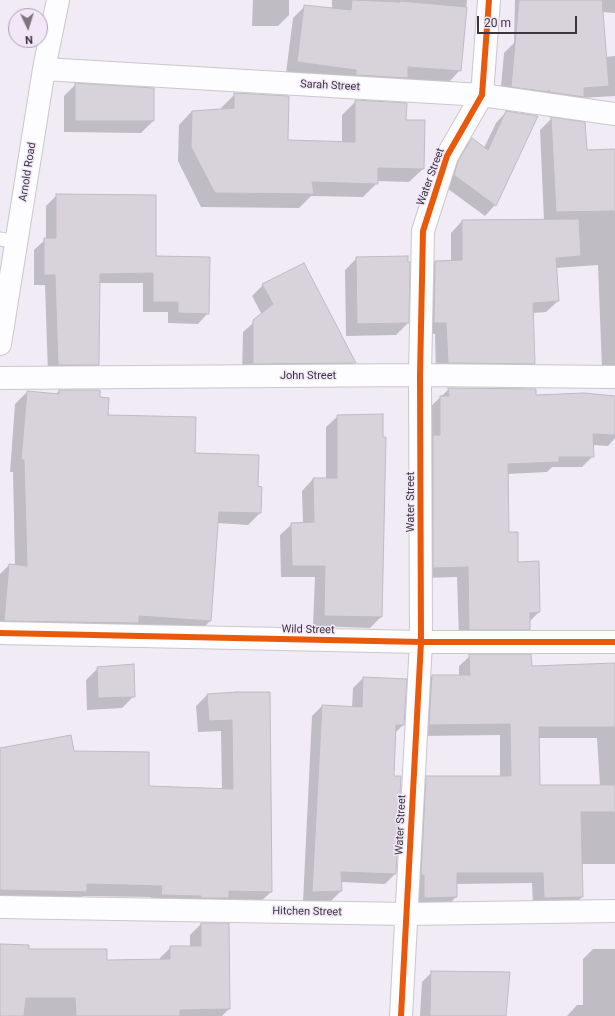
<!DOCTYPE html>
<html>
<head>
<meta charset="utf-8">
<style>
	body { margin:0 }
	#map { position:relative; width:615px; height:1016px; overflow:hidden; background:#f1ebf5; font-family:Roboto,sans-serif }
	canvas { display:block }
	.north { position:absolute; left:8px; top:8px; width:40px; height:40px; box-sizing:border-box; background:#f2e7f9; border:1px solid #a9a0ae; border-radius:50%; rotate:176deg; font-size:11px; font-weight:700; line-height:16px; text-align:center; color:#3b363e }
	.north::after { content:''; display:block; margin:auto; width:14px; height:18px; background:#7b757e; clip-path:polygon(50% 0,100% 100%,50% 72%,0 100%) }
	.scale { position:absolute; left:477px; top:16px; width:100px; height:18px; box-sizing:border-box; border:2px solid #3b363e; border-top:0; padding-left:5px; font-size:12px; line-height:14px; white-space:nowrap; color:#3b363e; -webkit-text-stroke:3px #f2e7f9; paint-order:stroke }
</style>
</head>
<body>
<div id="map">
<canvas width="615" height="1016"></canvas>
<div class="north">N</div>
<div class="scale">20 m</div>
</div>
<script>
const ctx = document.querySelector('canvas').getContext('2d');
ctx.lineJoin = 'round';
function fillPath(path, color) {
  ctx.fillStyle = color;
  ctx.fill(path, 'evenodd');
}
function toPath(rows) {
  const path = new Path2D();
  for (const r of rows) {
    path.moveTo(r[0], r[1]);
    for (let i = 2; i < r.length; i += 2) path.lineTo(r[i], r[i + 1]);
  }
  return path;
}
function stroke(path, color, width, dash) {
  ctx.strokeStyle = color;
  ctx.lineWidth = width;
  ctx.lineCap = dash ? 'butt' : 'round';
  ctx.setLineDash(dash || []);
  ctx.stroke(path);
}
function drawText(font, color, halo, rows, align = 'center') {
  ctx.font = font + ' Roboto,sans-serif';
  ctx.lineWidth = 3;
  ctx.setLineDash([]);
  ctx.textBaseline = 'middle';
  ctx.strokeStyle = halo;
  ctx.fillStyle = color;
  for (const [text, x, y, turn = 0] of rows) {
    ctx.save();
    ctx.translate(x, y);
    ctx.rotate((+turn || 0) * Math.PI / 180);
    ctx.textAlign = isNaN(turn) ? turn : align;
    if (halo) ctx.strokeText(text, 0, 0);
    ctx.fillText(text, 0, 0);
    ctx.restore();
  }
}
const shadow = toPath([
	[253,0,289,0,289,15,278,26,252,26],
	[332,0,467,0,460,70,449,82,406,79,396,89,286,73,293,18,305,6,332,9],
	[515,0,615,0,615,13,602,12,605,57,615,56,615,96,582,98,572,108,500,98,504,53,514,43],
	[76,84,153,89,153,121,141,133,64,132,64,96],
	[235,94,287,141,342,143,342,115,356,101,423,169,409,182,377,181,377,183,363,197,311,196,299,208,201,207,178,161,179,125,192,111,221,109,221,108],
	[506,112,536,116,495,205,485,216,444,186,462,150,472,139,484,148,496,123],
	[551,119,586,151,615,150,615,369,602,369,598,265,555,268,558,301,546,312,533,313,534,363,523,375,436,374,435,334,422,334,424,274,435,262,451,262,451,233,462,221,544,221,540,130],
	[57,195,155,257,208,313,198,324,168,323,168,312,143,312,143,283,99,283,98,364,88,375,48,375,45,285,34,285,34,250,46,239,46,206],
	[357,258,407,263,408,323,396,335,346,336,345,270],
	[263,285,354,363,344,373,242,374,243,332,262,315,252,296],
	[449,389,535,396,615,397,615,438,608,446,593,445,593,456,582,467,552,467,547,472,507,474,508,533,517,563,539,612,529,622,529,629,519,640,459,640,457,577,423,578,429,408],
	[59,391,99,398,107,415,194,454,257,487,260,513,248,525,217,523,210,621,198,633,0,632,0,574,9,565,15,566,13,472,10,472,15,404,27,392,56,394],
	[338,416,381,617,370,628,313,626,315,577,281,577,280,535,292,524,303,523,302,491,313,479,326,479,326,427],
	[470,656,531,667,615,664,615,864,581,864,582,897,571,908,533,909,532,883,456,884,456,897,445,908,414,908,416,788,427,777,500,777,500,735,419,736,421,687,432,676,459,676,459,666],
	[538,738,597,738,600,786,539,786],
	[98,668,134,696,122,708,87,710,86,680],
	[363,678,403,725,395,733,393,777,395,874,385,884,341,882,341,891,331,901,303,902,312,716,322,706,352,708,353,688],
	[269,693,271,892,259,903,150,906,151,897,83,896,75,903,0,901,0,749,73,752,148,787,222,790,221,731,198,732,196,706,208,694],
	[201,924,229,1009,222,1016,0,1016,0,945,27,950,106,962,160,961,160,958,171,947,190,947,190,935],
	[593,949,615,949,615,1016,567,1016,577,1005,583,1005,583,959],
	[432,972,505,1016,420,1016,422,982]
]);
const building = toPath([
	[352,0,400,2,400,1,467,7,461,71,408,67,408,78,356,75,356,70,297,62,304,5,351,10,352,0],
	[519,0,602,0,609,86,584,88,584,97,549,92,549,90,549,92,511,87,519,0],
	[75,83,154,88,154,121,75,121,75,83],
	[234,93,289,96,288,140,355,142,355,100,407,103,406,120,425,120,424,169,378,168,378,184,312,182,314,194,215,193,191,147,192,111,234,108,234,93],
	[506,111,538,116,496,206,454,175,458,161,472,138,488,150,506,111],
	[551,117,585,122,587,150,615,149,615,211,556,212,551,117],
	[56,194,156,195,156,256,210,257,209,314,178,313,178,302,153,302,153,273,100,274,99,365,58,365,55,275,44,275,44,238,56,238,56,194],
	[579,219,581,256,556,258,559,301,533,303,535,364,448,363,446,323,434,323,435,261,462,260,462,220,579,219],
	[408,256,408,262,410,262,409,323,357,324,356,257,408,256],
	[304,263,356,363,253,364,253,320,273,304,262,284,304,263],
	[448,388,536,389,536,395,584,393,615,396,615,435,593,434,594,457,559,457,559,462,508,464,509,532,518,532,518,562,539,561,540,612,530,613,530,630,469,630,468,567,433,568,433,435,440,435,440,396,449,396,448,388],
	[59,390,100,390,100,397,109,398,108,415,196,417,195,453,259,455,258,486,262,487,261,513,219,512,211,621,139,616,139,623,4,621,9,564,27,566,24,460,21,460,27,391,59,394,59,390],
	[383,414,383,437,386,437,382,617,324,616,325,566,292,566,291,523,314,522,313,478,337,478,337,415,383,414],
	[469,654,531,654,532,666,615,663,615,727,539,727,540,785,615,785,615,812,581,812,583,897,544,898,543,873,457,873,457,897,424,898,424,875,421,875,426,776,511,776,510,724,429,725,432,675,470,675,469,654],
	[134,664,135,697,98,698,97,667,134,664],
	[363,677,407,679,404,725,396,725,394,776,401,776,396,874,341,872,342,891,312,892,322,705,362,707,363,677],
	[237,692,270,692,272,892,229,891,229,898,201,898,201,896,161,895,162,886,87,884,87,892,0,890,0,748,71,735,74,751,149,752,149,786,233,789,232,720,209,721,207,694,237,692],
	[201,923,229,923,230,1009,180,1010,180,1016,76,1016,75,998,26,998,24,1016,0,1016,0,944,29,945,29,949,107,949,107,960,170,959,170,946,201,946,201,923],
	[431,971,510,972,506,1016,430,1016,431,971]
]);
const service = toPath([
	[0,239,16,242]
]);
const minor = toPath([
	[44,69,482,95,615,114],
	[0,344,44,69,58,0],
	[0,378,420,375,615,377],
	[0,633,421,642,615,642],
	[0,907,406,914,615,911],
	[401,1016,421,642,420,375,423,231,447,156,482,95,489,0]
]);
const cycleway = toPath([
	[0,633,421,642,615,642],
	[401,1016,421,642,420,375,423,231,447,156,482,95,489,0]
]);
const streetNames = [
	["Sarah Street",330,86,3],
	["Arnold Road",28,172,-81],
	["Water Street",431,177,-70],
	["John Street",308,376],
	["Water Street",411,502,-90],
	["Wild Street",308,630,1],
	["Water Street",401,825,-87],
	["Hitchen Street",307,912,1]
];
fillPath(shadow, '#0003');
fillPath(building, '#d8d3db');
stroke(building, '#bfbbc2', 1);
stroke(service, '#cbc6ce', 15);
stroke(minor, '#cbc6ce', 24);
stroke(service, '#fdfcfe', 13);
stroke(minor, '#fdfcfe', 22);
stroke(cycleway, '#e8590c', 6);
drawText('11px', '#3b363e', '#f2e7f9', streetNames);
</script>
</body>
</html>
